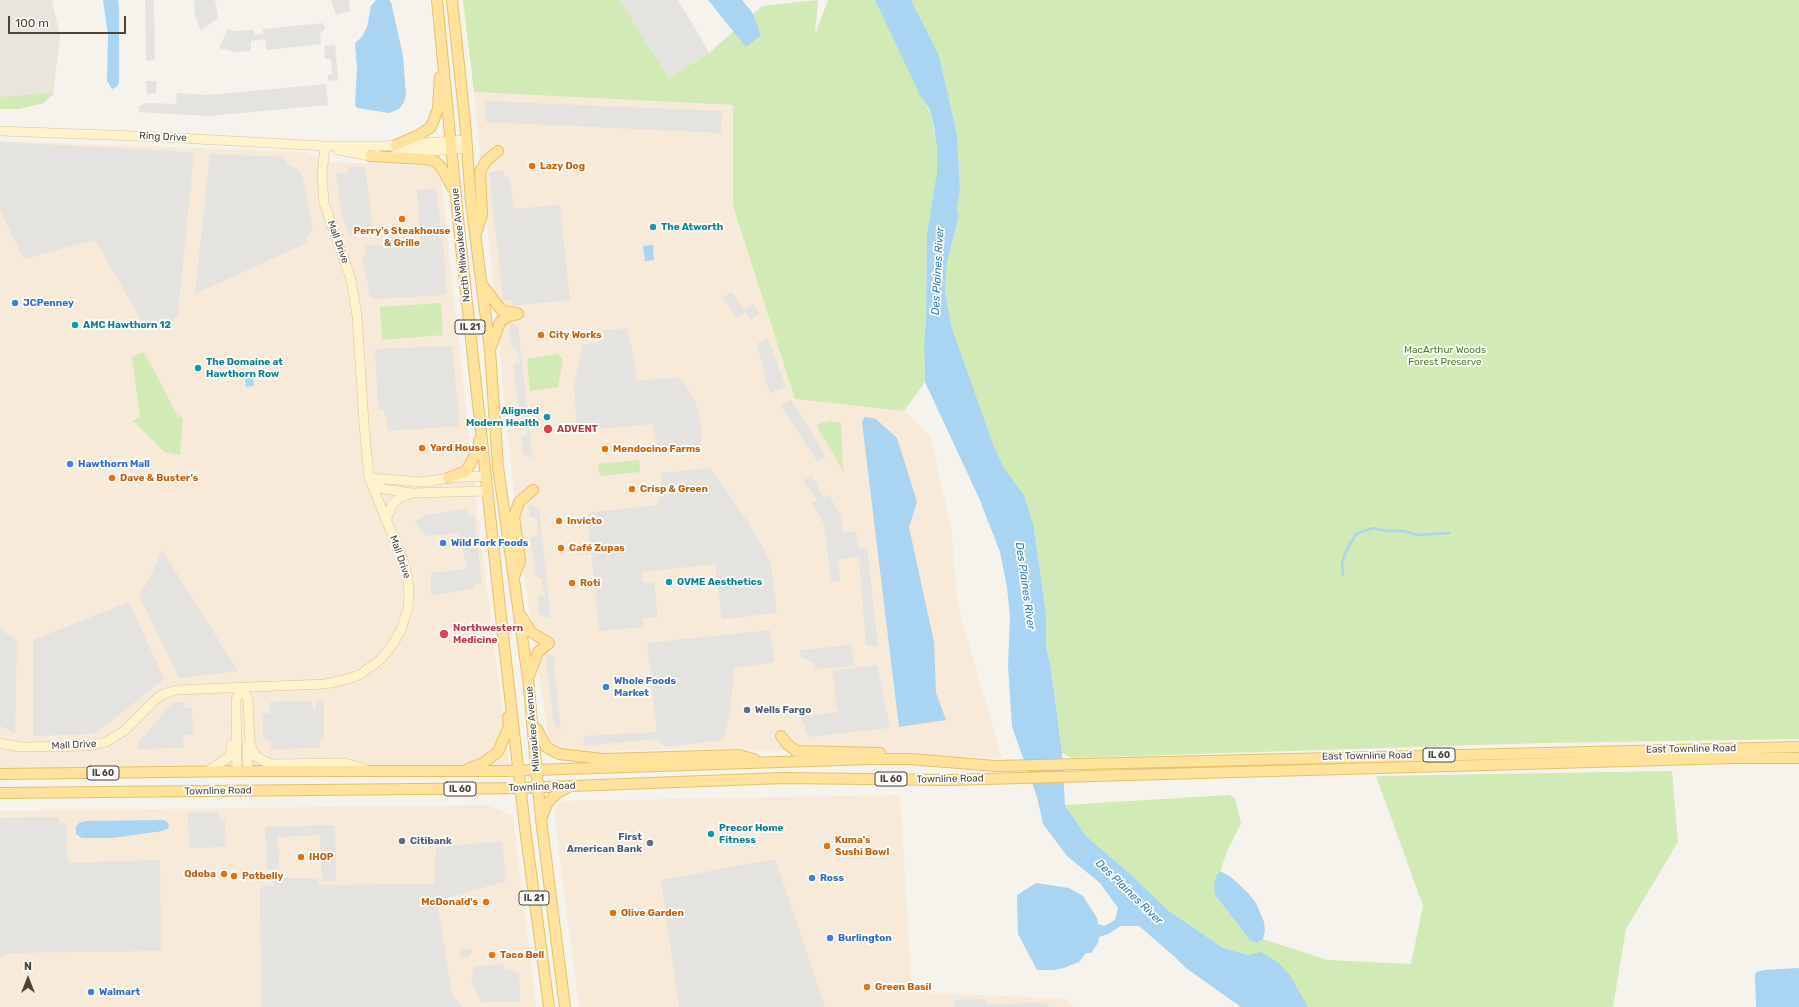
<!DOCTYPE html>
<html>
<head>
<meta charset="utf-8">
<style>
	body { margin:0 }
	#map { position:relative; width:1799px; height:1007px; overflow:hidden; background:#f6f3ec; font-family:Rubik,sans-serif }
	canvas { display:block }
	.north { position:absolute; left:8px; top:959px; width:40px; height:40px; -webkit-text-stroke:3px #fff; paint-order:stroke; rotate:0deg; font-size:11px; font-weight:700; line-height:16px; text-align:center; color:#4b4439 }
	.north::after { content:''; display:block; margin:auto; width:14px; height:18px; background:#4b4439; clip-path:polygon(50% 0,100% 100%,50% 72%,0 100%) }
	.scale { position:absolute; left:8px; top:16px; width:118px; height:18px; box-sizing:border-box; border:2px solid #4b4439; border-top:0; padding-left:5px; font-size:12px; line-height:14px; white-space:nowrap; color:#4b4439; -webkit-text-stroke:3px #fff; paint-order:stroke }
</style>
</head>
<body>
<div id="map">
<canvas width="1799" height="1007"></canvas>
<div class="north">N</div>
<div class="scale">100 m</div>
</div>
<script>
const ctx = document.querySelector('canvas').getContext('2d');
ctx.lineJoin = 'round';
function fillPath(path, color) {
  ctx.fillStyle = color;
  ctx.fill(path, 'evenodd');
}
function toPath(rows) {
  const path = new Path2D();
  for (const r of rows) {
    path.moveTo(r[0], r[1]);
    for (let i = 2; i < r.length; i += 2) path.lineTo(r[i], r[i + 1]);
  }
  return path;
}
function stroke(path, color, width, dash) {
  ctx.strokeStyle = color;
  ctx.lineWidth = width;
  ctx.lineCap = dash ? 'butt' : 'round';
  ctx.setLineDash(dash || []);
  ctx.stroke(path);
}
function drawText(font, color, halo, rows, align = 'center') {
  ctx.font = font + ' Rubik,sans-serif';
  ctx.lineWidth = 3.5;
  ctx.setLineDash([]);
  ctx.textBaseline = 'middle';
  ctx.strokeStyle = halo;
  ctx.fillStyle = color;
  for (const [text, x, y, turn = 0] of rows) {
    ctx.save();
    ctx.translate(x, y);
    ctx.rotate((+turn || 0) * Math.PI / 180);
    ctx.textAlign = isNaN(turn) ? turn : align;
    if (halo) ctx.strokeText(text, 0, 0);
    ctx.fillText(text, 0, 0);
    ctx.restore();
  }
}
const residential = toPath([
	[0,0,52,0,60,36,53,96,0,101]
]);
const commercial = toPath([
	[474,92,733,105,733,206,795,399,904,411,930,436,951,527,958,607,1002,758,702,748,562,753,549,742,517,525],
	[0,141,306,152,330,162,427,166,435,168,441,178,474,483,509,766,0,769],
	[900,795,912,992,1067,999,1073,1007,579,1007,554,813,561,801],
	[487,805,513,816,536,1007,0,1007,0,811]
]);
const green = toPath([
	[463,0,620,0,669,78,710,52,762,6,818,0,815,35,828,0,875,0,931,115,937,147,937,171,927,234,926,319,924,343,925,382,904,411,795,399,733,206,733,105,474,92],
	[911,0,1799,0,1799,739,1542,743,1072,758,1062,753,1051,669,1046,646,1046,614,1033,523,1024,495,1004,468,993,444,952,328,945,292,947,262,959,216,957,208,960,189,957,135,939,55],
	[53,93,44,103,19,109,0,109,0,97],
	[441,303,443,335,382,340,380,307],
	[143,352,155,372,177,415,183,418,180,455,165,452,133,421,140,417,132,357],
	[557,354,563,359,558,387,530,391,527,359],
	[830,421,841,423,843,471,817,426,819,424],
	[639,460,640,472,600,476,598,464],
	[1672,771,1678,842,1626,929,1613,1007,1308,1007,1292,978,1261,953,1248,955,1223,948,1169,911,1127,871,1086,836,1065,805,1229,795,1235,798,1241,823,1228,849,1220,871,1216,876,1215,895,1250,940,1257,943,1263,939,1327,960,1411,964,1423,906,1376,776]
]);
const parking = toPath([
	[145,0,154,0,155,60,146,61],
	[194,0,215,0,218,18,201,31,195,16],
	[331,0,349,0,350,11,336,15],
	[620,0,678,0,709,52,669,78],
	[323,23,325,28,320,34,321,44,267,50,265,39,251,41,251,51,235,52,219,48,228,29,234,31,254,30,255,35,263,34,263,29],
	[335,45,338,80,328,81,328,75,332,74,331,59,325,59,324,46],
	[146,81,157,81,156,93,147,94],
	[326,84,328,105,208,116,139,112,139,106,147,103,176,104,177,93,208,95],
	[485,101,722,111,721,133,486,122],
	[0,142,194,152,178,314,172,320,153,327,144,325,97,243,89,241,24,259,0,210],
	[210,154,285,157,287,164,295,168,302,175,313,228,306,238,309,242,195,294],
	[349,167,365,167,373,230,350,235,342,216,336,174,347,173],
	[503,170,504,177,509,176,514,209,560,205,570,300,512,306,511,300,503,300,489,173],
	[436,188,443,240,447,295,371,299,363,261,366,245,420,243,417,190],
	[732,292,744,309,753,304,759,314,751,319,745,312,736,318,723,297],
	[509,323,518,326,533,458,523,454,521,438,523,436,527,435,525,417,519,414,513,366,515,363,520,362,517,350,511,347],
	[627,328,631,343,637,381,677,377,685,385,695,401,699,412,702,434,699,449,659,453,652,424,577,431,574,383,583,344,599,343,599,331],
	[768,339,786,387,771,393,767,386,757,343],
	[452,346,460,426,388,431,384,410,378,409,375,349],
	[791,400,815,438,826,457,817,461,780,405],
	[710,468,748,522,771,562,777,613,722,619,715,564,642,572,643,583,654,582,658,617,643,619,643,624,641,627,603,631,599,629,587,513,657,505,660,499,661,473],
	[812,476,823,497,829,495,841,516,843,533,856,531,858,548,867,547,878,647,866,645,859,557,838,560,840,581,831,582,824,524,811,503,817,500,803,480],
	[529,505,539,509,551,619,539,614,538,598,540,596,545,598,542,579,536,576,531,538,533,536,538,538,537,519,530,516],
	[466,509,468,515,474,515,482,583,474,584,475,589,431,595,431,573,467,569,460,533,427,536,414,522,427,515],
	[162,550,238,671,179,678,139,595,149,580],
	[129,602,164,679,95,734,33,736,33,640],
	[0,629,17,641,15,733,0,726],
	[770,630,774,662,734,668,731,706,723,740,665,747,657,739,583,746,584,736,657,732,647,643],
	[851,645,855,666,815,669,815,664,800,656,800,650],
	[548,654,555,658,554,669,561,730,554,726,546,656],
	[877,665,890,728,808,737,801,717,839,712,836,706,833,670],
	[312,701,313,708,316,708,316,701,324,701,324,737,320,740,320,748,271,749,271,741,263,740,263,713,270,713,270,702],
	[173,702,185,702,185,708,192,708,193,735,186,735,183,738,184,748,137,749,138,743],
	[218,812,219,819,225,819,226,847,189,848,188,813],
	[59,817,59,824,66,823,68,863,160,860,161,951,7,953,0,958,0,818],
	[335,825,336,881,322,881,320,835,278,837,279,869,267,869,265,827],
	[502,841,506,881,437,901,452,994,462,1007,261,1007,260,886,274,886,273,878,318,878,319,885,434,884,436,847],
	[775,859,825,1007,679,1007,661,880],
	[461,949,473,949,469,957,460,957],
	[503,964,504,969,519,972,520,1002,481,1002,471,981,475,967],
	[986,999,987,1004,1045,1003,1050,1007,955,1007,954,1000]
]);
const water = toPath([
	[103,0,118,0,119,6,119,83,117,87,112,89,107,81,108,35],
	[376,0,389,0,391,2,403,56,406,95,404,102,399,109,389,113,357,108,355,105,357,69,355,43,362,37,367,27,371,6],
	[708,0,742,0,752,12,761,35,746,47],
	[875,0,911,0,939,55,957,135,960,189,957,208,959,216,947,262,945,292,952,328,993,444,1004,468,1024,495,1033,523,1046,614,1046,646,1051,669,1062,753,1065,805,1086,836,1127,871,1169,911,1223,948,1248,955,1261,952,1279,963,1292,978,1308,1007,1241,1007,1186,968,1175,957,1139,926,1121,926,1108,934,1099,937,1098,943,1091,953,1086,953,1079,962,1064,968,1054,970,1037,970,1018,934,1017,895,1036,883,1069,888,1083,896,1097,918,1098,924,1104,926,1115,920,1118,908,1100,883,1067,856,1043,824,1037,797,1012,727,1008,665,1010,618,1007,587,1000,552,979,498,925,382,924,343,926,319,927,234,937,171,937,147,934,127,930,110,920,95],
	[653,245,654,260,645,261,643,246],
	[252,370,254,386,246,387,244,371],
	[865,417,876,419,897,438,917,502,909,527,934,642,936,693,946,720,899,727,862,422],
	[164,820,168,823,169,828,163,831,112,838,82,838,76,834,76,827,79,823,86,821],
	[1220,871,1231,877,1248,893,1256,903,1264,922,1265,931,1263,939,1257,943,1250,940,1215,895,1214,885,1216,876],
	[1799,968,1799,1007,1756,1007,1755,974,1757,972,1764,970]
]);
const stream = toPath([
	[1343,575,1342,562,1348,547,1356,534,1373,528,1386,531,1404,531,1417,535,1449,533]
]);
const secondary = toPath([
	[0,131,161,137,325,146,383,146,466,140],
	[338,150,370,156,377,155],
	[396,154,467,148],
	[369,478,424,482,448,478,485,476],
	[370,479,383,489,412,493,487,491],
	[386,521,392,505,399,498,412,493],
	[242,688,248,699,250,743,247,746,248,771],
	[0,743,19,747,88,746,106,742,124,731,154,701,163,694,177,690,325,684,348,679,361,674,381,659,393,644,402,628,408,607,409,593,408,578,404,563,369,478,364,424,357,316,351,279,324,203,322,175,325,146],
	[250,743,255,756,270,764,346,763,365,769],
	[207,771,228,758,231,754,231,745],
	[237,771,236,700,242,688]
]);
const primary = toPath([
	[437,0,459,228,503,635,525,828,549,1007],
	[452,0,465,121,471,202,490,350,498,467,528,678,541,819,565,1007],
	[396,145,419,135,431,127,438,109,440,77],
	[370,156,425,159,435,161,441,167,453,189],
	[476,233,482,215,480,172,486,161,498,151],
	[483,286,502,311,516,313],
	[491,347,500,322,507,317,518,314],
	[448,478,466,471,479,448,479,441],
	[514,577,520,561,514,517,519,502,533,490],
	[521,616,531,632,549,643,538,652,529,676],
	[537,729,546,747,559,754,603,759,739,755,754,759],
	[781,736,787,744,796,751,880,753],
	[468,769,483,763,498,752,509,726,508,717],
	[0,774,248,771,503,771,872,759,909,759,996,766,1799,747],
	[0,793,520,788,783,778,950,780,1735,758,1799,758],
	[542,817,547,804,557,793,567,788]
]);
const markers = [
	[532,166,4,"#e8710a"],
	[402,219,4,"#e8710a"],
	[653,227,4,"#0f9aa8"],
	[15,303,4,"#3f7fe0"],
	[75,325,4,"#0f9aa8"],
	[541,335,4,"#e8710a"],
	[198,368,4,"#0f9aa8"],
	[547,417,4,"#0f9aa8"],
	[548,429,5,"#e0444e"],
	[422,448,4,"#e8710a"],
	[605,449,4,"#e8710a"],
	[70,464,4,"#3f7fe0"],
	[112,478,4,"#e8710a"],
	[632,489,4,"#e8710a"],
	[559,521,4,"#e8710a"],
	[443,543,4,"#3f7fe0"],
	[561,548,4,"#e8710a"],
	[669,582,4,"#0f9aa8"],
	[572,583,4,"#e8710a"],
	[444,634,5,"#e0444e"],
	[606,687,4,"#3f7fe0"],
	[747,710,4,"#5c6f8a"],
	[711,834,4,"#0f9aa8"],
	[402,841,4,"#5c6f8a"],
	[650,843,4,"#5c6f8a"],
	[827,846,4,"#e8710a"],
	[301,857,4,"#e8710a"],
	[224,874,4,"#e8710a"],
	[234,876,4,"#e8710a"],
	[812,878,4,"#3f7fe0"],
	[486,902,4,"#e8710a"],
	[613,913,4,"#e8710a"],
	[830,938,4,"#3f7fe0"],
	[492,955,4,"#e8710a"],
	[867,987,4,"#e8710a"],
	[91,992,4,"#3f7fe0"]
];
const shields = [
	[470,327,30],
	[1439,755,32],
	[103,773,32],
	[891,779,32],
	[460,789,32],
	[534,898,30]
];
const shieldNames = [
	["IL 21",470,327],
	["IL 60",1439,755],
	["IL 60",103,773],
	["IL 60",891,779],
	["IL 60",460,789],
	["IL 21",534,898]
];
const streetNames = [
	["Ring Drive",163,137,3],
	["Mall Drive",338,242,70],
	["North Milwaukee Avenue",461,245,-96],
	["Mall Drive",400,557,71],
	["Milwaukee Avenue",533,729,-95],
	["Mall Drive",74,745,-3],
	["East Townline Road",1691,749,-1],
	["East Townline Road",1367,756,-1],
	["Townline Road",950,779,-1],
	["Townline Road",542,787,-2],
	["Townline Road",218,791,-1]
];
const foodNames = [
	["Lazy Dog",540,166],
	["Perry's Steakhouse",402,231,"center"],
	["& Grille",402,243,"center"],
	["City Works",549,335],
	["Yard House",430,448],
	["Mendocino Farms",613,449],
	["Dave & Buster's",120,478],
	["Crisp & Green",640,489],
	["Invicto",567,521],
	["Café Zupas",569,548],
	["Roti",580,583],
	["Kuma's",835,840],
	["Sushi Bowl",835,852],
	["IHOP",309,857],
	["Qdoba",216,874,"right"],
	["Potbelly",242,876],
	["McDonald's",478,902,"right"],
	["Olive Garden",621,913],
	["Taco Bell",500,955],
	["Green Basil",875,987]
];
const cultureNames = [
	["The Atworth",661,227],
	["AMC Hawthorn 12",83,325],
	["The Domaine at",206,362],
	["Hawthorn Row",206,374],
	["Aligned",539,411,"right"],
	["Modern Health",539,423,"right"],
	["OVME Aesthetics",677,582],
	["Precor Home",719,828],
	["Fitness",719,840]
];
const shopNames = [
	["JCPenney",23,303],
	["Hawthorn Mall",78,464],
	["Wild Fork Foods",451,543],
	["Whole Foods",614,681],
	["Market",614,693],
	["Ross",820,878],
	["Burlington",838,938],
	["Walmart",99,992]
];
const parkNames = [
	["MacArthur Woods",1445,350],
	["Forest Preserve",1445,362]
];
const healthNames = [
	["ADVENT",557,429],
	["Northwestern",453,628],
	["Medicine",453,640]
];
const serviceNames = [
	["Wells Fargo",755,710],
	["First",642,837,"right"],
	["American Bank",642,849,"right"],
	["Citibank",410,841]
];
const waterNames = [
	["Des Plaines River",938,271,-87],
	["Des Plaines River",1025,586,82],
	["Des Plaines River",1129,892,44]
];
fillPath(residential, '#eae5da');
fillPath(commercial, '#f7ead8');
fillPath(green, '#d2eab5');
fillPath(parking, '#e5e3e0');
fillPath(water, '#a9d4f2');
stroke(stream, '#a9d4f2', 2.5);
stroke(secondary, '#d6c79b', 10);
stroke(primary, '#e6c16a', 12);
stroke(secondary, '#fff3cd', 9);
stroke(primary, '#ffe39c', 10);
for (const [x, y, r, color] of markers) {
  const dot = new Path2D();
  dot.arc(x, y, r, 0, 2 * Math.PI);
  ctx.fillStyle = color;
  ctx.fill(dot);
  stroke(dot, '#fff', 1.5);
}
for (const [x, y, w] of shields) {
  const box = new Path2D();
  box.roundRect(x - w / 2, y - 7, w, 14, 3);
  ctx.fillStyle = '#fff';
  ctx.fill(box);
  stroke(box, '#4b4439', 1);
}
drawText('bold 9px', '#4b4439', null, shieldNames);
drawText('10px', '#4b4439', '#fff', streetNames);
drawText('bold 10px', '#c56008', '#fff', foodNames, 'left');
drawText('bold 10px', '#0d838f', '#fff', cultureNames, 'left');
drawText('bold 10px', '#366cbe', '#fff', shopNames, 'left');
drawText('10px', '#4a7f2a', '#fff', parkNames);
drawText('bold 10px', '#be3a42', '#fff', healthNames, 'left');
drawText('bold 10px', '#4e5e75', '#fff', serviceNames, 'left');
drawText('italic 11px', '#2e7ab2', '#fff', waterNames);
</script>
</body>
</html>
